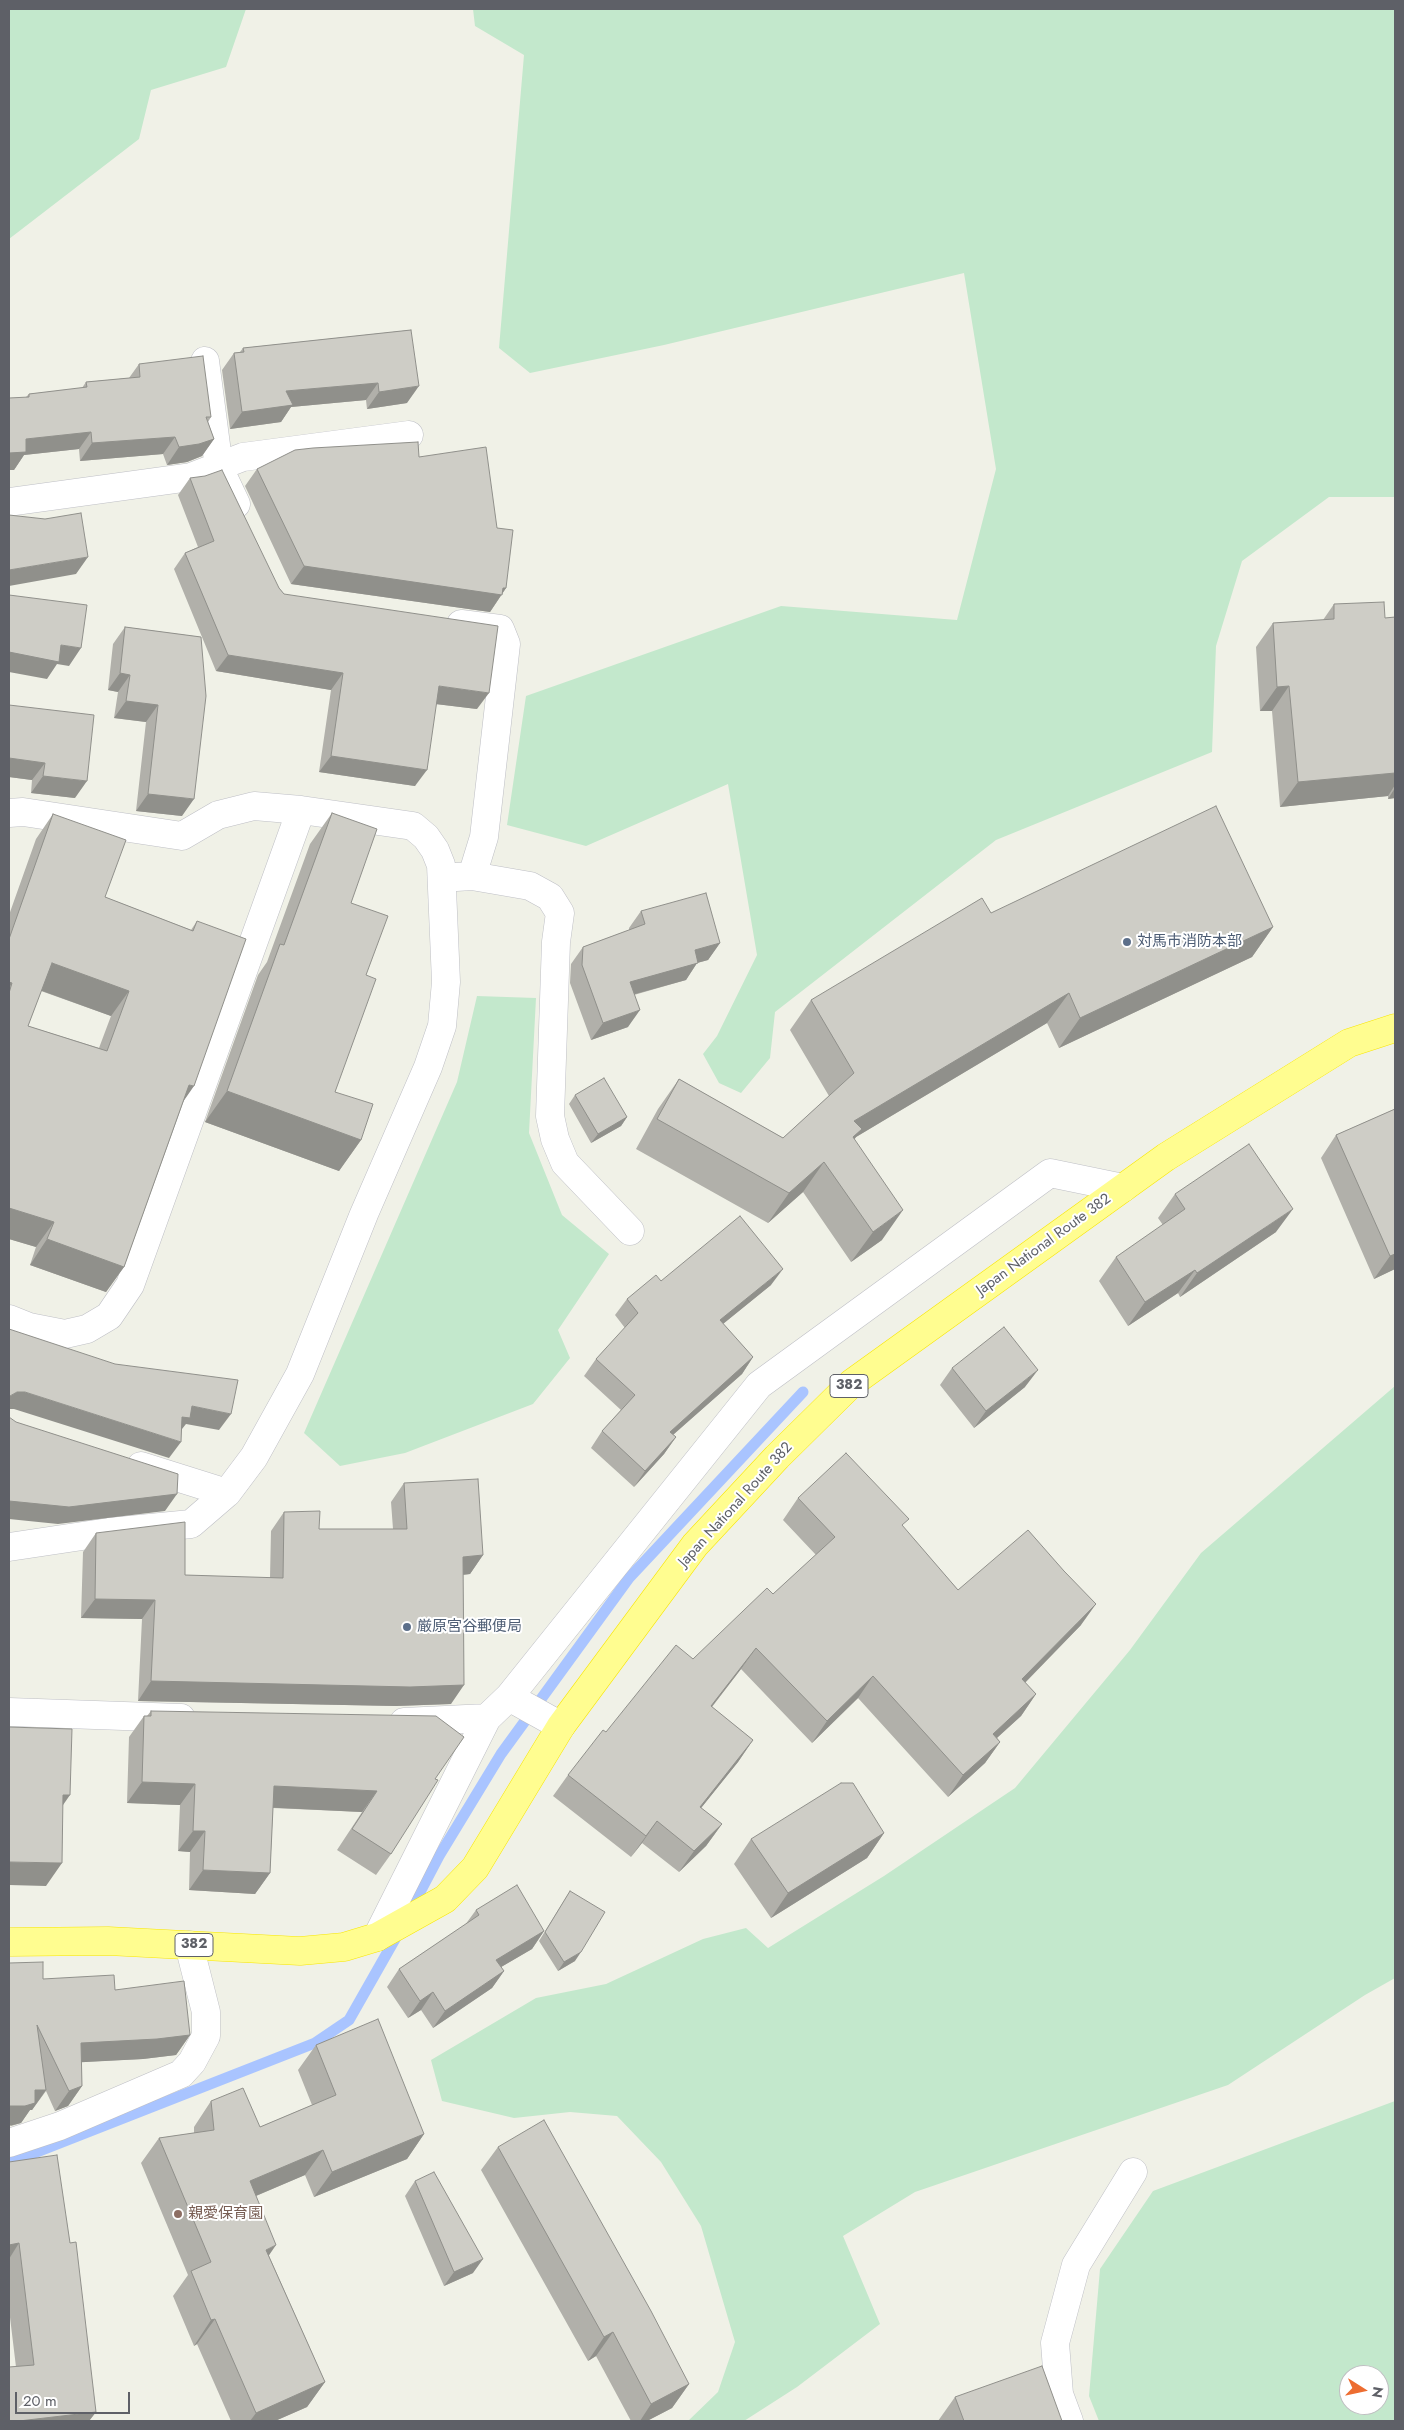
<!DOCTYPE html>
<html>
<head>
<meta charset="utf-8">
<style>
	body { margin:0 }
	#map { position:relative; width:1404px; height:2430px; overflow:hidden; background:#f0f1e7; font-family:Jost,sans-serif }
	canvas { display:block }
	.frame { position:absolute; inset:0; border:10px solid #5e6067; pointer-events:none }
	.north { position:absolute; left:1339px; top:2365px; width:50px; height:50px; box-sizing:border-box; background:#fff; border:1px solid #bfbfc2; border-radius:50%; rotate:100deg; font-size:14px; font-weight:700; line-height:20px; text-align:center; color:#5e6067 }
	.north::after { content:''; display:block; margin:auto; width:18px; height:22px; background:#ed6d31; clip-path:polygon(50% 0,100% 100%,50% 72%,0 100%) }
	.scale { position:absolute; left:15px; top:2392px; width:115px; height:22px; box-sizing:border-box; border:2px solid #5e6067; border-top:0; padding-left:6px; font-size:15px; line-height:18px; white-space:nowrap; color:#5e6067; -webkit-text-stroke:4px #fff; paint-order:stroke }
</style>
</head>
<body>
<div id="map">
<canvas width="1404" height="2430"></canvas>
<div class="frame"></div>
<div class="north">N</div>
<div class="scale">20 m</div>
</div>
<script>
const ctx = document.querySelector('canvas').getContext('2d');
ctx.lineJoin = 'round';
function fillPath(path, color) {
  ctx.fillStyle = color;
  ctx.fill(path, 'evenodd');
}
function toPath(rows) {
  const path = new Path2D();
  for (const r of rows) {
    path.moveTo(r[0], r[1]);
    for (let i = 2; i < r.length; i += 2) path.lineTo(r[i], r[i + 1]);
  }
  return path;
}
function stroke(path, color, width, dash) {
  ctx.strokeStyle = color;
  ctx.lineWidth = width;
  ctx.lineCap = dash ? 'butt' : 'round';
  ctx.setLineDash(dash || []);
  ctx.stroke(path);
}
function drawText(font, color, halo, rows, align = 'center') {
  ctx.font = font + ' Jost,"Noto Sans JP",sans-serif';
  ctx.lineWidth = 4;
  ctx.setLineDash([]);
  ctx.textBaseline = 'middle';
  ctx.strokeStyle = halo;
  ctx.fillStyle = color;
  for (const [text, x, y, turn = 0] of rows) {
    ctx.save();
    ctx.translate(x, y);
    ctx.rotate((+turn || 0) * Math.PI / 180);
    ctx.textAlign = isNaN(turn) ? turn : align;
    if (halo) ctx.strokeText(text, 0, 0);
    ctx.fillText(text, 0, 0);
    ctx.restore();
  }
}
const green = toPath([
	[9,9,246,9,226,67,151,90,139,139,9,239],
	[473,9,1395,9,1395,497,1329,497,1242,561,1216,646,1212,752,996,840,775,1012,770,1058,741,1093,719,1083,703,1054,717,1036,757,955,728,784,586,846,507,825,526,696,781,606,957,620,996,469,964,273,664,345,530,373,499,348,524,55,475,26],
	[477,996,536,998,529,1133,562,1215,609,1254,558,1330,570,1358,533,1404,405,1453,340,1466,304,1433,457,1082],
	[1395,1386,1395,1978,1365,1995,1228,2085,915,2192,843,2236,880,2324,797,2387,744,2421,688,2421,718,2392,735,2342,701,2226,661,2162,617,2116,570,2112,514,2118,442,2101,431,2060,536,1998,606,1984,703,1939,746,1928,768,1948,884,1876,1015,1788,1130,1650,1201,1553],
	[1395,2101,1395,2421,1099,2421,1089,2396,1100,2269,1153,2191],
	[1349,2375,1379,2375,1379,2405,1349,2405]
]);
const stream = toPath([
	[409,1913,439,1856,501,1754,629,1578,803,1392],
	[9,2163,315,2043,349,2020,399,1932]
]);
const minor = toPath([
	[205,361,219,468,236,504],
	[9,502,191,477,243,457,409,435],
	[461,624,500,629,506,644,484,837,472,876],
	[9,813,23,812,182,836,218,815,254,806,301,810,413,826,426,837,435,850,441,865,446,982,442,1026,428,1067,364,1214,300,1374,254,1457,227,1493,191,1524,109,1532,9,1547],
	[456,877,472,876,530,886,550,897,560,913,556,942,550,1116,555,1139,565,1163,630,1231],
	[9,1319,29,1327,65,1334,87,1329,109,1316,130,1285,301,810],
	[141,1466,227,1493],
	[509,1697,561,1726],
	[9,1712,181,1718],
	[404,1722,487,1718],
	[377,1937,487,1718,509,1697,759,1385,1050,1173,1123,1188],
	[9,2143,60,2126,181,2074,192,2062,206,2036,206,2012,189,1945],
	[1069,2421,1059,2394,1055,2343,1076,2265,1133,2172]
]);
const highway = toPath([
	[9,1942,108,1941,300,1951,344,1947,377,1937,445,1899,475,1868,561,1726,695,1545,777,1457,852,1383,1166,1157,1349,1043,1395,1028]
]);
const wall = toPath([
	[411,330,407,403,367,409,366,400,291,407,281,422,230,429,222,370,234,353,240,352,243,348],
	[139,364,211,417,208,422,214,439,202,456,187,462,167,465,163,454,80,461,79,449,24,455,14,470,26,397,29,394,82,388,86,382,129,378],
	[419,457,497,528,506,588,490,612,291,584,245,486,257,469],
	[190,478,284,594,477,709,436,704,415,786,319,772,331,690,216,671,174,569,185,553,198,547,178,495],
	[1334,604,1385,618,1395,617,1395,798,1388,799,1388,796,1280,807,1272,711,1260,711,1256,647,1273,623,1323,620],
	[125,627,201,637,182,816,136,811,146,722,114,718,118,692,108,690,113,644],
	[9,705,75,798,31,793,32,780,9,777],
	[332,813,366,975,335,1092,361,1140,339,1171,205,1122,258,975,267,962,310,844],
	[53,814,105,897,191,930,197,921,184,1100,124,1267,106,1292,30,1265,36,1247,9,1239,9,915,36,839],
	[41,991,111,1016,99,1048,28,1026],
	[641,911,720,943,708,960,697,963,686,980,634,995,628,1027,591,1040,570,983,571,964,583,947,629,930,629,928],
	[991,913,1273,927,1252,957,1059,1048,1047,1023,856,1137,854,1140,882,1240,851,1262,803,1192,768,1223,636,1149,658,1109,679,1079,783,1138,829,1096,790,1030,811,1000],
	[575,1095,627,1117,621,1126,591,1143,569,1104],
	[1395,1109,1395,1269,1374,1279,1321,1158,1336,1135],
	[1175,1194,1276,1232,1180,1297,1178,1293,1128,1326,1099,1281,1116,1257,1163,1225,1158,1218],
	[661,1281,771,1285,723,1324,753,1357,742,1374,673,1435,676,1437,664,1454,634,1487,591,1448,602,1431,621,1410,584,1376,596,1359,625,1328,615,1315,627,1299],
	[952,1368,1025,1387,974,1428,940,1385],
	[404,1483,483,1555,470,1574,463,1575,451,1704,396,1706,138,1701,142,1619,81,1618,83,1552,96,1533,185,1575,270,1578,271,1531,284,1512,319,1529,393,1529,391,1502],
	[798,1498,903,1527,958,1590,1081,1625,1025,1683,1036,1694,1021,1716,997,1738,1000,1742,985,1763,948,1797,858,1698,812,1743,741,1669,712,1707,753,1740,738,1762,701,1808,722,1824,706,1846,679,1872,642,1843,631,1857,553,1796,568,1775,693,1659,773,1594,816,1555,783,1520],
	[151,1711,435,1779,391,1854,376,1875,337,1850,362,1812,273,1808,270,1873,255,1894,189,1890,190,1852,178,1851,180,1805,127,1803,129,1737,144,1716,147,1716],
	[884,1833,867,1858,771,1918,734,1864,751,1839],
	[570,1891,575,1961,558,1971,539,1941],
	[476,1910,544,1931,532,1949,501,1967,504,1971,492,1988,433,2028,421,2010,408,2018,387,1987,399,1969,465,1925],
	[43,1979,115,1990,190,2035,176,2055,143,2059,81,2062,82,2086,68,2106,55,2111,46,2091,32,2110,30,2110,21,2123,11,2126],
	[316,2045,424,2134,407,2159,314,2197,305,2175,256,2196,269,2256,325,2382,307,2407,275,2421,231,2421,197,2344,194,2346,173,2296,188,2275,141,2163,159,2138,194,2133,194,2127,211,2101,260,2127,312,2105,298,2070],
	[498,2147,689,2384,672,2408,647,2421,631,2421,596,2356,588,2361,481,2170],
	[9,2162,70,2243,96,2412,89,2421,9,2421,16,2367,9,2309],
	[415,2181,473,2273,444,2286,405,2196],
	[955,2397,1062,2421,938,2421]
]);
const shadedWall = toPath([
	[378,383,366,400,291,407,281,422,230,429,242,412,286,391],
	[419,386,407,403,367,409,379,392],
	[91,432,79,449,24,455,14,470,9,470,9,453,26,439],
	[175,437,163,454,80,461,92,443],
	[214,439,202,456,187,462,167,465,179,447],
	[88,557,76,574,9,586,9,570],
	[304,566,503,588,506,588,490,612,291,584],
	[61,645,81,648,69,666,57,664,47,679,9,672,9,652],
	[228,655,343,673,331,690,216,671],
	[120,673,130,675,118,692,108,690],
	[439,686,489,693,477,709,427,703],
	[1289,686,1272,711,1260,711,1277,687],
	[126,701,158,705,146,722,114,718],
	[331,756,427,770,415,786,319,772],
	[9,758,45,763,32,780,9,777],
	[1395,773,1395,785,1388,796,1280,807,1298,782],
	[43,776,87,781,75,798,31,793],
	[1395,788,1395,798,1388,799],
	[148,794,194,799,182,816,136,811],
	[1273,927,1252,957,1059,1048,1080,1018],
	[720,943,708,960,697,963,686,980,617,999,630,982,695,950],
	[52,963,129,991,111,1016,34,988],
	[9,982,12,983,9,988],
	[1069,993,1047,1023,856,1137,840,1159,854,1121],
	[640,1010,628,1027,591,1040,603,1023],
	[189,1085,194,1086,176,1112],
	[227,1091,361,1140,339,1171,205,1122],
	[627,1117,621,1126,591,1143,598,1134],
	[824,1162,803,1192,768,1223,789,1193],
	[9,1208,54,1222,36,1247,9,1239],
	[1293,1209,1276,1232,1180,1297,1197,1273],
	[903,1210,882,1240,851,1262,873,1232],
	[47,1239,124,1267,106,1292,30,1265],
	[1395,1254,1395,1269,1374,1279,1390,1256],
	[783,1269,771,1285,708,1336,720,1320],
	[1195,1270,1178,1293,1128,1326,1145,1302],
	[753,1357,742,1374,658,1448,670,1432],
	[1038,1370,1025,1387,974,1428,986,1411],
	[17,1392,25,1392,181,1442,169,1458,14,1409,9,1409,9,1398,10,1396],
	[192,1406,231,1414,219,1430,186,1424,178,1434,182,1417],
	[676,1437,664,1454,634,1487,645,1471],
	[177,1494,165,1511,58,1524,9,1519,9,1501],
	[483,1555,470,1574,450,1576,463,1557],
	[95,1599,155,1600,142,1619,81,1618],
	[1096,1604,1081,1625,1007,1701,1022,1679],
	[756,1648,741,1669,696,1727,711,1706],
	[873,1676,858,1698,812,1743,827,1721],
	[151,1681,464,1685,451,1704,396,1706,138,1701],
	[1036,1694,1021,1716,978,1755,993,1734],
	[753,1740,738,1762,685,1828,700,1807],
	[1000,1742,985,1763,948,1797,963,1775],
	[142,1782,195,1784,180,1805,127,1803],
	[274,1786,377,1791,362,1812,259,1807],
	[63,1795,70,1795,54,1818],
	[657,1821,642,1843,631,1857,646,1836],
	[722,1824,706,1846,679,1872,694,1851],
	[193,1831,205,1831,190,1852,178,1851],
	[884,1833,867,1858,771,1918,788,1893],
	[9,1862,62,1863,46,1886,9,1885],
	[203,1870,270,1873,255,1894,189,1890],
	[544,1931,532,1949,484,1977,496,1960],
	[581,1952,575,1961,558,1971,564,1962],
	[504,1971,492,1988,433,2028,445,2011],
	[433,1992,421,2010,408,2018,420,2001],
	[190,2035,176,2055,143,2059,67,2063,81,2043],
	[82,2086,68,2106,55,2111,69,2091],
	[35,2090,46,2090,32,2110,30,2110,21,2123,9,2126,9,2106],
	[424,2134,407,2159,314,2197,332,2172],
	[323,2150,305,2175,232,2206,250,2181],
	[19,2243,9,2259,9,2245],
	[276,2245,259,2270,266,2250],
	[483,2259,473,2273,444,2286,454,2272],
	[215,2319,197,2344,194,2346,211,2320],
	[613,2332,596,2356,588,2361,604,2337],
	[325,2382,307,2407,275,2421,250,2421,256,2413],
	[689,2384,672,2408,647,2421,640,2421,651,2404],
	[96,2412,89,2421,19,2421]
]);
const building = toPath([
	[411,330,419,386,379,392,378,383,286,391,293,405,242,412,234,353,244,352,243,348,411,330],
	[203,356,211,417,206,417,214,439,199,444,179,447,175,437,92,443,91,432,26,439,26,452,9,453,9,398,29,397,29,394,87,387,86,382,140,377,139,364,203,356],
	[418,442,419,457,486,447,497,528,513,530,506,588,503,588,502,595,304,566,257,469,295,450,313,448,418,442],
	[222,470,279,588,284,594,498,626,489,693,439,686,427,770,331,756,343,673,228,655,185,553,214,541,190,478,205,476,222,470],
	[81,513,88,557,9,570,9,515,45,519,81,513],
	[9,595,87,605,81,648,61,645,59,662,9,652,9,595],
	[1384,602,1385,618,1395,617,1395,773,1298,782,1289,686,1277,687,1273,623,1334,619,1334,604,1384,602],
	[125,627,201,637,206,696,194,799,148,794,158,705,126,701,130,675,120,673,125,627],
	[9,705,94,715,87,781,43,776,45,763,9,758,9,705],
	[1216,806,1273,927,1080,1018,1069,993,854,1121,862,1129,853,1137,903,1210,873,1232,824,1162,789,1193,657,1119,679,1079,783,1138,854,1073,811,1000,982,898,991,913,1216,806],
	[332,813,377,829,351,903,388,916,366,975,376,979,335,1092,373,1104,361,1140,227,1091,280,944,284,945,332,813],
	[53,814,126,840,105,897,193,931,197,921,246,939,194,1086,189,1085,124,1267,47,1239,54,1222,9,1208,9,993,12,983,9,982,9,939,53,814],
	[52,963,129,991,107,1051,28,1026,52,963],
	[706,893,720,943,695,950,698,963,630,982,640,1010,603,1023,582,965,583,947,645,924,641,911,706,893],
	[604,1078,627,1117,598,1134,575,1095,604,1078],
	[1395,1109,1395,1254,1390,1256,1336,1135,1395,1109],
	[1249,1144,1293,1209,1197,1273,1195,1270,1145,1302,1116,1257,1185,1209,1175,1194,1249,1144],
	[740,1216,783,1269,720,1320,753,1357,670,1432,676,1437,645,1471,602,1431,635,1395,596,1359,638,1313,627,1299,656,1275,661,1281,740,1216],
	[1004,1327,1038,1370,986,1411,952,1368,1004,1327],
	[9,1329,115,1364,238,1380,231,1414,192,1406,190,1418,182,1417,181,1442,25,1392,17,1392,10,1396,9,1398,9,1329],
	[9,1417,16,1422,178,1474,177,1494,69,1507,9,1501,9,1417],
	[846,1453,909,1519,902,1525,958,1590,1028,1530,1064,1571,1096,1604,1022,1679,1036,1694,993,1734,1000,1742,963,1775,873,1676,827,1721,756,1648,711,1706,753,1740,700,1807,722,1824,694,1851,657,1821,646,1836,568,1775,603,1730,606,1732,676,1645,693,1659,767,1588,773,1594,835,1537,798,1498,846,1453],
	[478,1479,483,1555,463,1557,464,1685,410,1687,151,1681,155,1600,95,1599,96,1533,185,1522,185,1575,283,1578,284,1512,320,1511,319,1529,407,1529,404,1483,478,1479],
	[151,1711,436,1716,464,1737,435,1779,438,1780,391,1854,352,1829,377,1791,274,1786,270,1873,203,1870,205,1831,193,1831,195,1784,142,1782,144,1716,151,1716,151,1711],
	[9,1727,72,1729,70,1795,63,1795,62,1863,9,1862,9,1727],
	[841,1783,853,1783,884,1833,788,1893,751,1839,841,1783],
	[517,1885,544,1931,496,1960,504,1971,445,2011,433,1992,420,2001,399,1969,479,1915,476,1910,517,1885],
	[570,1891,605,1912,581,1952,564,1962,545,1932,570,1891],
	[43,1962,43,1979,114,1975,115,1990,184,1981,190,2035,157,2039,81,2043,82,2086,69,2091,37,2025,46,2090,35,2090,35,2103,25,2106,9,2106,9,1963,43,1962],
	[378,2019,424,2134,332,2172,323,2150,250,2181,276,2245,266,2250,325,2382,256,2413,215,2319,211,2320,191,2271,211,2262,159,2138,214,2130,211,2101,243,2088,260,2127,336,2095,316,2045,378,2019],
	[544,2120,651,2311,689,2384,651,2404,613,2332,604,2337,498,2147,544,2120],
	[57,2155,70,2243,76,2242,96,2412,19,2421,9,2421,9,2367,34,2365,19,2243,9,2245,9,2162,57,2155],
	[434,2172,483,2259,454,2272,415,2181,434,2172],
	[1042,2366,1062,2421,964,2421,955,2397,1042,2366]
]);
const markers = [
	[1127,942,5,"#5c6f8a"],
	[407,1627,5,"#5c6f8a"],
	[178,2214,5,"#8d6e63"]
];
const shields = [
	[849,1386,38],
	[194,1945,38]
];
const shieldNames = [
	["382",849,1386],
	["382",194,1945]
];
const serviceNames = [
	["対馬市消防本部",1137,942],
	["厳原宮谷郵便局",417,1627]
];
const streetNames = [
	["Japan National Route 382",1044,1245,-36],
	["Japan National Route 382",736,1505,-48]
];
const educationNames = [
	["親愛保育園",188,2214]
];
fillPath(green, '#c3e8cc');
stroke(stream, '#a9c4ff', 11);
stroke(minor, '#bebfc5', 29);
stroke(highway, '#f8e600', 29);
stroke(minor, '#fff', 28);
stroke(highway, '#fffd90', 28);
fillPath(wall, '#b1b0aa');
fillPath(shadedWall, '#90908b');
fillPath(building, '#cecdc6');
stroke(building, '#90908b', 1);
for (const [x, y, r, color] of markers) {
  const dot = new Path2D();
  dot.arc(x, y, r, 0, 2 * Math.PI);
  ctx.fillStyle = color;
  ctx.fill(dot);
  stroke(dot, '#fff', 2);
}
for (const [x, y, w] of shields) {
  const box = new Path2D();
  box.roundRect(x - w / 2, y - 11.5, w, 23, 4);
  ctx.fillStyle = '#fff';
  ctx.fill(box);
  stroke(box, '#5e6067', 1);
}
drawText('bold 14px', '#5e6067', null, shieldNames);
drawText('15px', '#4e5e75', '#fff', serviceNames, 'left');
drawText('15px', '#5e6067', '#fff', streetNames);
drawText('15px', '#785e54', '#fff', educationNames, 'left');
</script>
</body>
</html>
